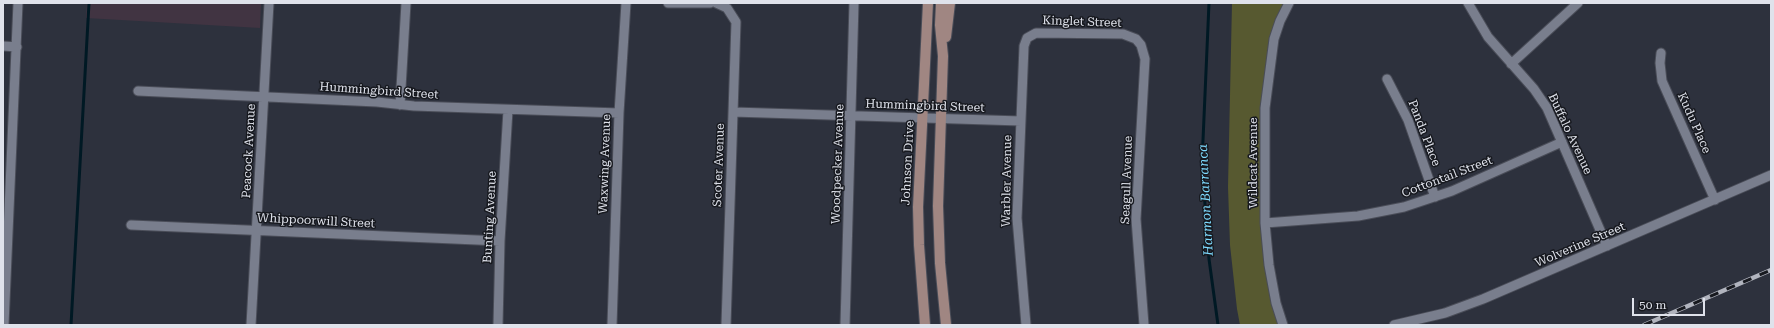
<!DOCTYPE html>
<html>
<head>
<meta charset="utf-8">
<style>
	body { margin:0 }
	#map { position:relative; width:1774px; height:328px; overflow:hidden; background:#2d313d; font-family:"Roboto Serif",serif }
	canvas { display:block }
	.frame { position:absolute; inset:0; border:4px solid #dfe2eb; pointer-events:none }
	.scale { position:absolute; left:1632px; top:298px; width:73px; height:18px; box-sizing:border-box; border:2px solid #dfe2eb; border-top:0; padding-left:5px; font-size:12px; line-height:14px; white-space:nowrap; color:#dfe2eb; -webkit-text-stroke:3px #17191f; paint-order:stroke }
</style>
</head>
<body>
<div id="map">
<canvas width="1774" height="328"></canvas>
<div class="frame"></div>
<div class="scale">50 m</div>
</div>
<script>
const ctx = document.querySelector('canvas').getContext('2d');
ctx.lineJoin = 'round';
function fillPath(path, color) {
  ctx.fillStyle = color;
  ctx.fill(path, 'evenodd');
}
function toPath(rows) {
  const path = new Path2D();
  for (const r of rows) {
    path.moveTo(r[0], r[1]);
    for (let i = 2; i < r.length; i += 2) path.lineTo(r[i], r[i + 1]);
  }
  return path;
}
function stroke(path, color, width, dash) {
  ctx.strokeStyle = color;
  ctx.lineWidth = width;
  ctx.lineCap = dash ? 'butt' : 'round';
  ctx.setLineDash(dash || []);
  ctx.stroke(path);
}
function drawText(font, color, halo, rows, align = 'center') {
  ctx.font = font + ' "Roboto Serif",serif';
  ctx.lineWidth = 3;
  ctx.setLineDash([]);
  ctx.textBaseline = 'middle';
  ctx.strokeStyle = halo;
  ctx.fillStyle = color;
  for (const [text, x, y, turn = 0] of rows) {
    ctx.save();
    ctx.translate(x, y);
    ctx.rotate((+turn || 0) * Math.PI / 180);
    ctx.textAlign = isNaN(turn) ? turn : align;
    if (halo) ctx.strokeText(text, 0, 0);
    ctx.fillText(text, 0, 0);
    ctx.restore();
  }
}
const commercial = toPath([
	[87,3,261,3,260,28,86,18]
]);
const green = toPath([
	[1232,3,1289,3,1280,21,1266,94,1265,223,1283,325,1240,325,1237,309,1230,245,1228,187]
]);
const stream = toPath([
	[1209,3,1202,163,1209,259,1218,325],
	[71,325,89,3]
]);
const minor = toPath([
	[668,3,710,3],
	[716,3,727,8,736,22,726,325],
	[1468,3,1488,37,1534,89,1547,108,1607,246],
	[3,46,17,47],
	[1661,53,1660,63,1662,81,1715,200],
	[1511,64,1578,3],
	[1387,79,1408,120,1435,197],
	[138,91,377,102,414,106,619,113],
	[400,105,406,3],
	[733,112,1021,121],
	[1265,223,1358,216,1404,207,1452,191,1562,142],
	[131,225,500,241],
	[4,325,18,3],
	[251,325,269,3],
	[498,325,500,241,508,110],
	[612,325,619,113,626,3],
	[845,325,854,3],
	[1026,325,1017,218,1024,46,1027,38,1036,33,1123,34,1136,39,1141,45,1145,59,1136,219,1144,325],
	[1283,325,1276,303,1269,265,1265,223,1265,108,1274,39,1280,21,1289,3],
	[1394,325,1445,313,1483,299,1771,175]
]);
const secondary = toPath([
	[941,3,940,25,943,56,938,206,940,263,946,325],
	[946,37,950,3],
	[925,325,919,245,918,207,928,3]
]);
const rail = toPath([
	[1644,325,1771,270]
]);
const streetNames = [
	["Kinglet Street",1082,22,2],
	["Hummingbird Street",379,91,4],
	["Hummingbird Street",925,106,2],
	["Kudu Place",1694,123,66],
	["Panda Place",1424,133,69],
	["Buffalo Avenue",1570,134,65],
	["Peacock Avenue",249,151,-87],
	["Johnson Drive",908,163,-87],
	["Wildcat Avenue",1253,163,-90],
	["Waxwing Avenue",605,164,-88],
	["Woodpecker Avenue",838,164,-88],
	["Scoter Avenue",719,165,-88],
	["Cottontail Street",1447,177,-21],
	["Seagull Avenue",1127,180,-88],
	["Warbler Avenue",1007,181,-89],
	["Bunting Avenue",490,217,-87],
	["Whippoorwill Street",316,221,3],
	["Wolverine Street",1580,245,-23]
];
const waterNames = [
	["Harmon Barranca",1206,200,-93]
];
fillPath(commercial, '#413442');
fillPath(green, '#575930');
stroke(stream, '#001924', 3);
stroke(minor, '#4a4d58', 11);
stroke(secondary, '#4a4d58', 12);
stroke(minor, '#797e8d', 9);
stroke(secondary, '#a08682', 10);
stroke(rail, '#b1b4be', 4.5);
stroke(rail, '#17191f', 3, [9]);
drawText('12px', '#dfe2eb', '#17191f', streetNames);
drawText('italic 13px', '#7edafe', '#17191f', waterNames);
</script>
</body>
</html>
